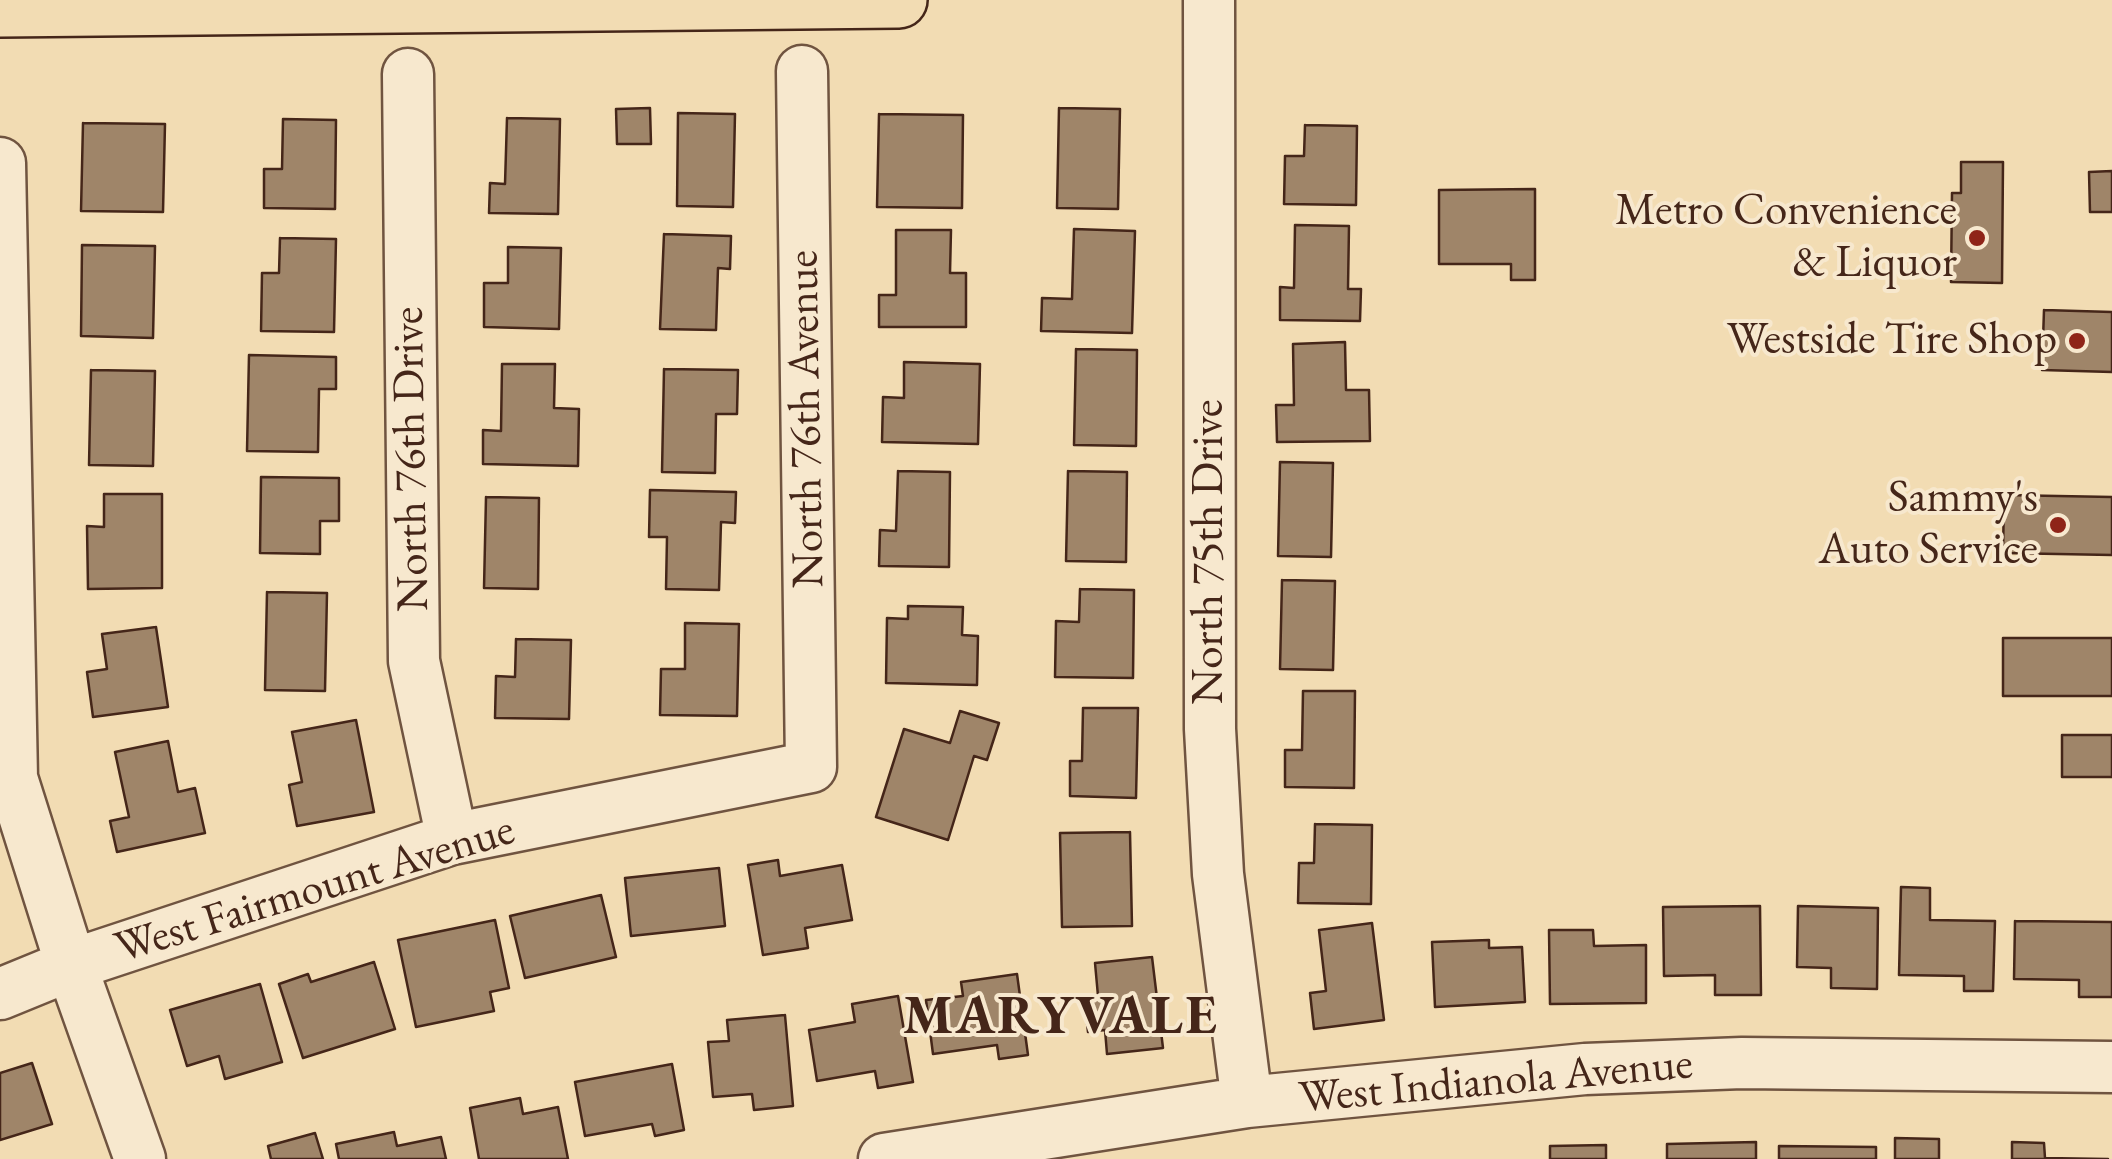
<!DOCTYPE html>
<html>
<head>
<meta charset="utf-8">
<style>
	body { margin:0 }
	canvas { display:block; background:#f2dcb3 }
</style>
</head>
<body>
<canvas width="2112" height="1159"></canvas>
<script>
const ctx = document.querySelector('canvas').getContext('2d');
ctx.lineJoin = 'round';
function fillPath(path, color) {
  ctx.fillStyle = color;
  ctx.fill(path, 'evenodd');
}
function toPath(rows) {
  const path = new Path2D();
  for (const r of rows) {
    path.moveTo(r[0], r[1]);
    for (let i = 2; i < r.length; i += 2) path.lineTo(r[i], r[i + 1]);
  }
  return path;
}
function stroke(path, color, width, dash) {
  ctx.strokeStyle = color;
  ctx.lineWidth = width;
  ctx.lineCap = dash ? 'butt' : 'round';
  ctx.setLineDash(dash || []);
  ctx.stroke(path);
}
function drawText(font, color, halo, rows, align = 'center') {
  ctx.font = font + ' "EB Garamond",serif';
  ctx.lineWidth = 8;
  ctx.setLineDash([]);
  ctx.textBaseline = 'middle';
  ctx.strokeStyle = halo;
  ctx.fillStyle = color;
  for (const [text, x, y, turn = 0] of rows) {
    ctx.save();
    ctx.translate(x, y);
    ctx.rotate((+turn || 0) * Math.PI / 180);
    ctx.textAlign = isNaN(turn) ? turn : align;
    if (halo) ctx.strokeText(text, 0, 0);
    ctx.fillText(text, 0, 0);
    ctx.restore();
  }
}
const building = toPath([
	[650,108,651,144,617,144,616,109,650,108],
	[1059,108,1120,109,1118,209,1057,208,1059,108],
	[678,113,735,114,733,207,677,206,678,113],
	[879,114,963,115,962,208,877,207,879,114],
	[507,118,560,119,558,214,489,213,490,183,505,184,507,118],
	[283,119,336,120,335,209,264,208,264,169,282,169,283,119],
	[83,123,165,124,163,212,81,211,83,123],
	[1305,125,1357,126,1356,205,1284,204,1285,156,1304,156,1305,125],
	[1961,162,2003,162,2002,283,1951,282,1952,193,1961,193,1961,162],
	[2112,171,2112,212,2090,212,2089,172,2112,171],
	[1535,189,1535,280,1511,280,1511,264,1439,264,1439,190,1535,189],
	[1295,225,1349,226,1348,289,1361,289,1360,321,1280,320,1280,287,1294,288,1295,225],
	[1074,229,1135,231,1132,333,1041,331,1042,298,1072,299,1074,229],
	[896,230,951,230,950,273,966,273,966,327,879,327,879,295,896,295,896,230],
	[664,234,731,236,730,269,718,268,716,330,660,329,664,234],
	[280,238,336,239,334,332,261,331,262,273,279,273,280,238],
	[82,245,155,246,153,338,81,336,82,245],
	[508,247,561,248,559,329,484,327,484,283,508,283,508,247],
	[2044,310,2112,312,2112,372,2042,370,2044,310],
	[1345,342,1346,390,1369,390,1370,441,1277,442,1276,405,1294,405,1293,344,1345,342],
	[1076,349,1137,350,1136,446,1074,445,1076,349],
	[249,355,336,357,336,389,319,389,318,452,247,451,249,355],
	[904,362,980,364,978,444,882,442,883,397,904,398,904,362],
	[502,364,555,364,554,408,579,409,578,466,483,464,483,430,501,431,502,364],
	[664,369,738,370,737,414,716,414,715,473,662,472,664,369],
	[91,370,155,371,153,466,89,465,91,370],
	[1280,462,1333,463,1331,557,1278,556,1280,462],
	[898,471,950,472,949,567,879,566,880,530,896,531,898,471],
	[1068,471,1127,472,1126,562,1066,561,1068,471],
	[261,477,339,478,339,521,320,521,320,554,260,553,261,477],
	[650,490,736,492,735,523,721,522,719,590,666,589,667,537,649,537,650,490],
	[104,494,162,494,162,588,88,589,87,526,104,527,104,494],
	[2004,495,2112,497,2112,555,2003,553,2004,495],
	[486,497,539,498,538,589,484,588,486,497],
	[1282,580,1335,581,1333,670,1280,669,1282,580],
	[1080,589,1134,590,1133,678,1055,677,1056,621,1079,622,1080,589],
	[267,592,327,593,325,691,265,690,267,592],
	[908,606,963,607,962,635,978,636,977,685,886,683,887,618,908,619,908,606],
	[685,623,739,624,737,716,660,715,661,669,685,669,685,623],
	[156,627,168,707,93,717,87,672,107,669,102,634,156,627],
	[2003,638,2112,638,2112,696,2003,696,2003,638],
	[516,639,571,640,569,719,495,718,496,676,515,677,516,639],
	[1303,691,1355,691,1354,788,1285,787,1285,750,1302,750,1303,691],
	[1083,708,1138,708,1136,798,1070,796,1070,761,1082,761,1083,708],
	[960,711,999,723,987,760,974,756,948,840,876,817,904,729,950,743,960,711],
	[356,720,374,812,297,826,289,785,302,782,292,732,356,720],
	[2062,735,2112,735,2112,777,2062,777,2062,735],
	[168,741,178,792,195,788,205,833,117,852,110,821,129,817,115,752,168,741],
	[1315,824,1372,825,1371,904,1298,903,1299,863,1314,863,1315,824],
	[1130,832,1132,926,1062,927,1060,833,1130,832],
	[778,860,780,876,842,865,852,920,805,928,808,948,763,955,748,865,778,860],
	[719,868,725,926,631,936,625,878,719,868],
	[1901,887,1930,888,1930,920,1995,921,1993,991,1964,991,1964,976,1899,975,1901,887],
	[601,895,616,957,525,978,510,916,601,895],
	[1760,906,1761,995,1715,995,1715,975,1664,976,1663,907,1760,906],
	[1798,906,1878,908,1877,989,1831,988,1831,968,1797,967,1798,906],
	[495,920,509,988,490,992,494,1011,416,1027,398,940,495,920],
	[2015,921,2112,922,2112,997,2079,997,2079,980,2014,979,2015,921],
	[1372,923,1384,1020,1314,1029,1310,993,1326,991,1319,930,1372,923],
	[1549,930,1593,930,1594,946,1646,945,1646,1003,1550,1004,1549,930],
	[1489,940,1489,948,1522,947,1525,1002,1435,1007,1432,942,1489,940],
	[1152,957,1163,1048,1107,1054,1105,1030,1088,1032,1084,997,1098,996,1095,963,1152,957],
	[374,962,395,1029,303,1058,279,984,308,974,311,982,374,962],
	[1017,974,1028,1055,999,1059,997,1045,933,1054,926,1000,963,996,961,982,1017,974],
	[260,984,282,1062,225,1079,219,1056,187,1066,170,1010,260,984],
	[898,996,913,1082,878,1088,875,1071,817,1081,809,1030,855,1022,852,1004,898,996],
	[785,1015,793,1106,754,1110,752,1094,713,1097,708,1042,729,1041,727,1020,785,1015],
	[32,1063,52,1124,0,1140,0,1073,32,1063],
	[672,1064,684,1130,655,1136,652,1124,585,1136,575,1082,672,1064],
	[520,1098,523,1114,558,1107,568,1159,479,1159,470,1108,520,1098],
	[394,1132,397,1146,441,1137,446,1159,339,1159,336,1144,394,1132],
	[315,1133,323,1159,271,1159,268,1146,315,1133],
	[1895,1138,1939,1139,1939,1159,1895,1159,1895,1138],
	[1756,1142,1756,1159,1667,1159,1667,1144,1756,1142],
	[2012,1142,2044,1143,2045,1158,2108,1159,2012,1159,2012,1142],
	[1606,1145,1606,1159,1550,1159,1550,1146,1606,1145],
	[1779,1146,1876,1147,1876,1159,1779,1159,1779,1146]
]);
const minor = toPath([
	[1209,0,1210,729,1218,874,1247,1102],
	[408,74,414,661,452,839],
	[0,163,12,778,71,965,140,1159],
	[0,994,71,965,452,839,811,767,802,71],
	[884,1159,1247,1102,1585,1069,1742,1063,2112,1067]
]);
const major = toPath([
	[0,9,899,0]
]);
const markers = [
	[1977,238,10,"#8f2418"],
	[2077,341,10,"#8f2418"],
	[2058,525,10,"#8f2418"]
];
const poiNames = [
	["Metro Convenience",1957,212],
	["& Liquor",1957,264],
	["Westside Tire Shop",2057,341],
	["Sammy's",2038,499],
	["Auto Service",2038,551]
];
const streetNames = [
	["North 76th Avenue",807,419,-91],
	["North 76th Drive",412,459,-91],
	["North 75th Drive",1210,552,-90],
	["West Fairmount Avenue",315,890,-17],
	["West Indianola Avenue",1496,1082,-5]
];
const districtNames = [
	["MARYVALE",1061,1018]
];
fillPath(building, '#9f8569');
stroke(building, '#452619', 2.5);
stroke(minor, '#705440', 55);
stroke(major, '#452619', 60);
stroke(minor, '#f7e8ce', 50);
stroke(major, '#f2dcb3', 55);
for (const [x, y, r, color] of markers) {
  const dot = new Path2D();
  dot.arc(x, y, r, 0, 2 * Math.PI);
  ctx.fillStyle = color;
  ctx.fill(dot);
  stroke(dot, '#f7e8ce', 4);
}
drawText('45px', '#452619', '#f7e8ce', poiNames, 'right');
drawText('45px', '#452619', '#f7e8ce', streetNames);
ctx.letterSpacing = '2.5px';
drawText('bold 55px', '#452619', '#f7e8ce', districtNames);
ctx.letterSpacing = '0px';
</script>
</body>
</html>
